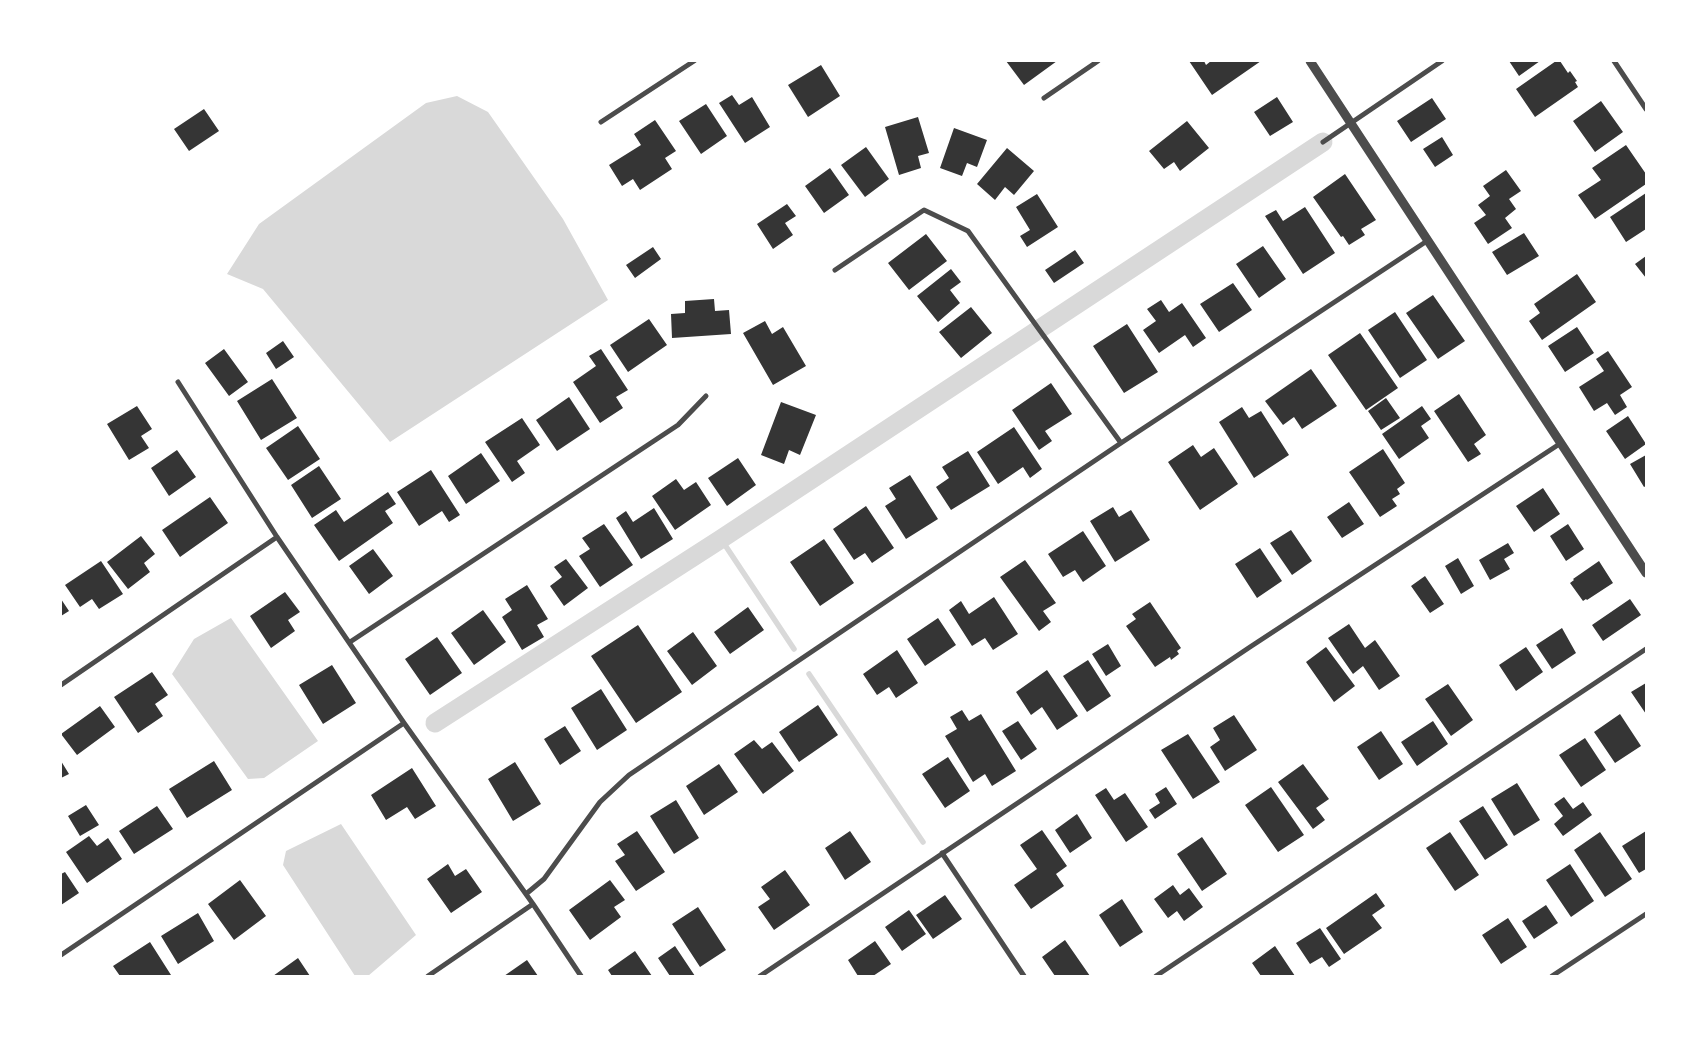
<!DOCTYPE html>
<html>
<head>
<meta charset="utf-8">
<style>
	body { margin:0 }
	#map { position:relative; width:1707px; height:1037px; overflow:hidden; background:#fff; font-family:Arial,sans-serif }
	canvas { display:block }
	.frame { position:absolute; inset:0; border:62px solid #fff; pointer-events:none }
</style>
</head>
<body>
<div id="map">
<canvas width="1707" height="1037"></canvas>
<div class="frame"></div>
</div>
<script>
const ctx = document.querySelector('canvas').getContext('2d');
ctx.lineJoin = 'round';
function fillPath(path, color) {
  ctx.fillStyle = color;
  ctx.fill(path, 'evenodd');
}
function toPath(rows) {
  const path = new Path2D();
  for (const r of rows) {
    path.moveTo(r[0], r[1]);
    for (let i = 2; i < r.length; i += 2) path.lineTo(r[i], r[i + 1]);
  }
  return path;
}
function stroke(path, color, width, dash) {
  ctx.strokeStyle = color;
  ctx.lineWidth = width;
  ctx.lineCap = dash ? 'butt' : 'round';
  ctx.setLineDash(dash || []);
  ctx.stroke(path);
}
const water = toPath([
	[457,96,488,112,563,219,608,300,390,442,263,289,227,274,259,224,426,103],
	[231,618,318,741,264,778,248,779,172,674,194,639],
	[341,824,416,935,368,976,355,976,283,865,286,851]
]);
const stream = toPath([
	[721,539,794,649],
	[809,674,923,842]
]);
const canal = toPath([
	[435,723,721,539,1323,142]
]);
const building = toPath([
	[1006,61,1057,61,1024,85],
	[1189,61,1204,61,1206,65,1211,61,1261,61,1212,95],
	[1509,61,1540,61,1519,76],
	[1556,61,1560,61,1568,73,1570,71,1577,81,1575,82,1578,87,1535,117,1516,89],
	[821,65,840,96,808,117,788,85],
	[732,95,739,105,752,97,770,127,745,143,719,103],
	[1277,97,1293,122,1270,136,1254,112],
	[1432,98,1446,119,1411,142,1397,121],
	[1601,101,1623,132,1595,152,1573,121],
	[706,104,727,136,701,154,679,121],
	[204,109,219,131,189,151,174,129],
	[918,117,929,153,918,156,921,168,899,175,885,127],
	[655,120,676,151,665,158,672,169,640,190,633,179,622,186,609,165,641,145,634,134],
	[1187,121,1209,148,1180,171,1174,162,1164,169,1149,151],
	[954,128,987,140,977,167,967,163,962,176,940,168],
	[1442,137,1453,155,1435,167,1423,149],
	[1626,145,1646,174,1646,184,1595,219,1578,195,1601,180,1592,168],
	[866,147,889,179,865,197,841,165],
	[1007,148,1034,171,1014,195,1005,187,995,200,977,184],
	[830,168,849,195,824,213,805,186],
	[1506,170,1521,191,1509,199,1516,209,1505,218,1512,228,1488,244,1474,223,1486,215,1478,205,1490,196,1483,186],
	[1345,174,1376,220,1361,229,1365,235,1349,245,1343,236,1341,237,1313,197],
	[1646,193,1646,229,1626,242,1610,217],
	[1037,194,1058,227,1027,247,1020,236,1030,230,1016,207],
	[787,204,796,216,785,223,793,235,773,249,757,224],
	[1305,207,1335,253,1303,274,1265,216,1276,210,1283,221],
	[1524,233,1539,256,1507,275,1492,252],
	[926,234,947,261,909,290,888,263],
	[1263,246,1286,279,1259,298,1236,264],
	[653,247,661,259,635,278,626,265],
	[1075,250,1084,263,1054,283,1045,270],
	[1646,256,1646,278,1635,264],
	[951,269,961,282,950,290,960,303,938,322,917,296],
	[1577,274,1596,302,1542,340,1529,321,1540,313,1534,304],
	[1233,283,1252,310,1219,332,1200,304],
	[1433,295,1465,341,1438,359,1406,313],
	[714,299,715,311,729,310,731,334,672,338,671,314,685,313,685,301],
	[1161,300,1169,312,1182,303,1206,338,1193,347,1185,335,1159,353,1143,330,1156,321,1147,309],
	[971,307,992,333,961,358,939,332],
	[1395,312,1427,360,1400,378,1368,330],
	[649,319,667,345,628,372,610,345],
	[765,321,772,334,783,327,806,366,773,385,743,333],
	[1127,324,1158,372,1124,393,1093,346],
	[1577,327,1594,353,1565,372,1548,346],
	[1360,333,1398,388,1366,410,1328,355],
	[283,341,294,357,276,369,266,353],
	[224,349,248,382,229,396,205,363],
	[601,349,628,390,616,397,623,408,600,423,573,382,596,366,589,356],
	[1608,351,1632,387,1620,395,1627,407,1615,415,1607,403,1594,411,1579,387,1604,371,1596,359],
	[1311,369,1337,406,1302,429,1294,417,1283,425,1265,401],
	[272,379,297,418,261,440,237,401],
	[1051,383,1072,414,1045,431,1052,441,1039,450,1012,410],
	[1459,394,1486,435,1474,444,1481,454,1468,462,1434,411],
	[569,397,590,429,557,451,536,420],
	[1386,398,1400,418,1381,430,1368,411],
	[781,402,816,415,800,455,789,450,784,464,761,455],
	[137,406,152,429,141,436,149,448,129,460,107,424],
	[1422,406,1431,419,1421,426,1429,438,1399,459,1382,434],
	[1242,407,1249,418,1261,411,1289,455,1254,478,1219,422],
	[1628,416,1646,444,1625,459,1606,431],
	[522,418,540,445,517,461,525,473,512,482,485,442],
	[298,426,320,459,288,480,266,448],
	[1014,427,1042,469,1030,478,1023,467,998,484,977,452],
	[1193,445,1201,457,1214,448,1238,484,1200,510,1168,462],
	[1383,449,1405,483,1397,489,1400,494,1392,499,1397,506,1380,517,1349,472],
	[177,450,196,477,169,496,151,468],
	[968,451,990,486,951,510,936,487,949,478,942,467],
	[481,453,500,481,466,504,448,476],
	[1646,455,1646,486,1644,487,1630,464],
	[738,458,756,485,727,506,708,478],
	[319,466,341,499,312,518,291,485],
	[431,470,460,515,449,522,442,511,419,526,397,492],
	[910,475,938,519,906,539,885,506,896,499,889,488],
	[676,479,684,490,696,482,711,505,675,530,652,496],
	[1543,488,1560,514,1534,532,1516,506],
	[388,492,396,504,385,511,393,523,339,561,314,525,336,510,344,522],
	[210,497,228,523,180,557,162,530],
	[1349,502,1364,524,1342,538,1327,517],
	[866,506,894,548,872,563,865,553,854,560,833,529],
	[1113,507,1119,517,1131,510,1150,540,1115,562,1090,521],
	[654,508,673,539,641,559,616,518,626,511,633,522],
	[604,524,633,565,600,587,579,556,590,549,582,538],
	[1568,524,1584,549,1566,561,1550,536],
	[1291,530,1312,561,1292,575,1270,543],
	[1083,531,1106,566,1083,582,1075,570,1063,577,1048,554],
	[141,536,155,554,144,563,150,572,128,589,107,562],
	[824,539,854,583,820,606,790,562],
	[1508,543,1514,553,1504,559,1510,569,1490,580,1479,560],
	[1260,548,1282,581,1257,598,1235,564],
	[373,549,393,576,369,594,349,566],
	[1458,558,1474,586,1461,594,1445,566],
	[566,559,588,588,564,606,550,586,562,577,554,567],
	[1025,560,1056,603,1043,611,1051,622,1039,631,1000,577],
	[101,561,123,594,99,609,92,599,80,607,65,585],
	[1599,561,1613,583,1587,600,1586,599,1583,601,1570,583,1574,580,1573,579],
	[1425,576,1444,604,1430,613,1411,586],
	[527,585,548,619,537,625,544,637,522,650,502,617,512,610,505,599],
	[285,592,300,612,288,620,295,631,271,648,250,616],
	[994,597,1018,634,993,650,985,638,972,646,949,610,961,601,969,614],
	[61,599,69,611,61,616],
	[1630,599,1641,615,1603,641,1592,625],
	[1150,602,1181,648,1177,651,1179,654,1171,660,1170,657,1155,667,1126,626,1136,619,1132,614],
	[748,607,764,630,730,654,714,632],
	[483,610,506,642,474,665,451,633],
	[938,618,956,645,925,666,907,639],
	[1349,624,1365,648,1375,640,1400,676,1379,690,1363,666,1353,674,1328,638],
	[638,625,682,692,636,723,591,656],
	[1562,628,1576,653,1552,669,1536,645],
	[693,632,717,666,692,685,667,651],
	[437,637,462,673,430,695,405,659],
	[1108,644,1121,666,1106,676,1092,654],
	[1326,647,1355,686,1334,702,1306,662],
	[1526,647,1543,672,1516,691,1499,665],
	[897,650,918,683,896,698,889,687,877,695,863,674],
	[1088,660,1111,696,1087,712,1063,676],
	[332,665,356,703,323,724,299,685],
	[1047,670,1078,716,1057,730,1042,707,1031,715,1016,692],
	[152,672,168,695,155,704,163,716,138,733,114,697],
	[1646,683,1646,714,1631,692],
	[1448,684,1473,720,1451,736,1425,699],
	[601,689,627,730,597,750,571,708],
	[818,705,838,735,799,762,779,732],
	[100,706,115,727,77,755,61,734],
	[962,710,969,721,981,714,1016,771,992,786,985,774,973,782,945,736,957,729,950,717],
	[1620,714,1641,746,1615,763,1594,732],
	[1234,715,1257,750,1225,771,1210,747,1220,740,1213,728],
	[1018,721,1037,749,1021,760,1002,731],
	[1433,721,1448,744,1417,766,1401,742],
	[565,726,581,751,560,765,544,739],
	[1381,731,1403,764,1379,780,1357,747],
	[1188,734,1220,782,1193,799,1161,750],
	[1585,738,1606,770,1581,787,1559,755],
	[754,740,762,749,772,742,794,771,763,794,734,754],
	[948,757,970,791,945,808,922,774],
	[61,761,69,774,61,778],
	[214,761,232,790,187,818,169,789],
	[515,762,541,804,513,821,488,779],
	[719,764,738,792,704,815,686,786],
	[1303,764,1329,799,1316,808,1325,820,1313,829,1278,782],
	[412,768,436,806,415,819,407,807,386,820,371,795],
	[1517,783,1540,820,1514,836,1491,799],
	[1166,787,1177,804,1155,819,1149,810,1160,803,1155,794],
	[1271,787,1304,835,1278,852,1245,805],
	[1106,788,1114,800,1125,793,1148,827,1126,842,1095,795],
	[1564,797,1573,809,1583,802,1592,815,1563,836,1554,824,1563,816,1554,804],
	[676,800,699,838,674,854,650,816],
	[86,805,99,825,80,836,68,816],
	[157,806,173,829,134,854,119,831],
	[1483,806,1508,845,1485,860,1459,821],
	[1077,814,1092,838,1070,853,1055,830],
	[1042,830,1067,866,1056,874,1064,886,1031,909,1014,885,1037,869,1020,845],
	[637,831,665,872,636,891,615,861,625,855,617,844],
	[850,831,871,862,845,880,825,848],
	[1646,831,1646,869,1639,873,1622,846],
	[1450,832,1479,875,1455,891,1426,848],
	[1600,832,1632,879,1605,897,1574,850],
	[89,836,97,846,108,838,122,859,87,883,66,852],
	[1202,837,1227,874,1202,891,1177,854],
	[448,864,455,876,466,869,482,892,451,913,427,879],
	[1570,864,1594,901,1571,917,1546,880],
	[785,870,810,905,774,930,758,907,770,899,761,887],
	[65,872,79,893,61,905,61,874],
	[240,880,266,916,234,940,208,904],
	[610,880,625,900,614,907,621,917,590,940,569,910],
	[1173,885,1180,895,1189,888,1203,907,1184,921,1177,911,1168,918,1154,899],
	[1376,893,1385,906,1372,915,1382,928,1344,954,1326,928],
	[945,895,962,919,933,939,916,915],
	[1122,899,1143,932,1120,947,1099,915],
	[1546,905,1558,923,1534,939,1522,921],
	[698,907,726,950,700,967,672,924],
	[909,910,926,934,902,951,885,927],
	[198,913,214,941,178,964,161,936],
	[1508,918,1527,947,1501,964,1482,935],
	[1320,928,1341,959,1329,967,1322,957,1310,964,1296,943],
	[1065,940,1090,976,1055,976,1042,957],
	[875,941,891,964,873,976,858,976,848,960],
	[150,942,171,975,120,976,113,966],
	[675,946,695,976,670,976,658,958],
	[1275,946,1295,976,1261,976,1252,963],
	[635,951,652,976,612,976,608,970],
	[298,958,310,976,273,976],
	[527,960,538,976,504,976]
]);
const minor = toPath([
	[1614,61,1646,109],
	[1044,98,1098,61],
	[601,122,694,61],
	[1323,142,1442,61],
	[835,270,924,210,968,231,1121,443],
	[178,382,277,537,404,723,533,904,581,976],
	[350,642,678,425,706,396],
	[61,685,277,537],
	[942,853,1024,976],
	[526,894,544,879,600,802,629,775,1121,443,1427,241],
	[61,955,404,723],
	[428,976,533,904],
	[760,976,1250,647,1561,443],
	[1156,976,1646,649],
	[1552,976,1646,914]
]);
const tertiary = toPath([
	[1310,61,1646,573]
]);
fillPath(water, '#d9d9d9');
stroke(stream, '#d9d9d9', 5.5);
stroke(canal, '#d9d9d9', 19);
fillPath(building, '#353535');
stroke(minor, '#4c4c4c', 5);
stroke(tertiary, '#4c4c4c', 9);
</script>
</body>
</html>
